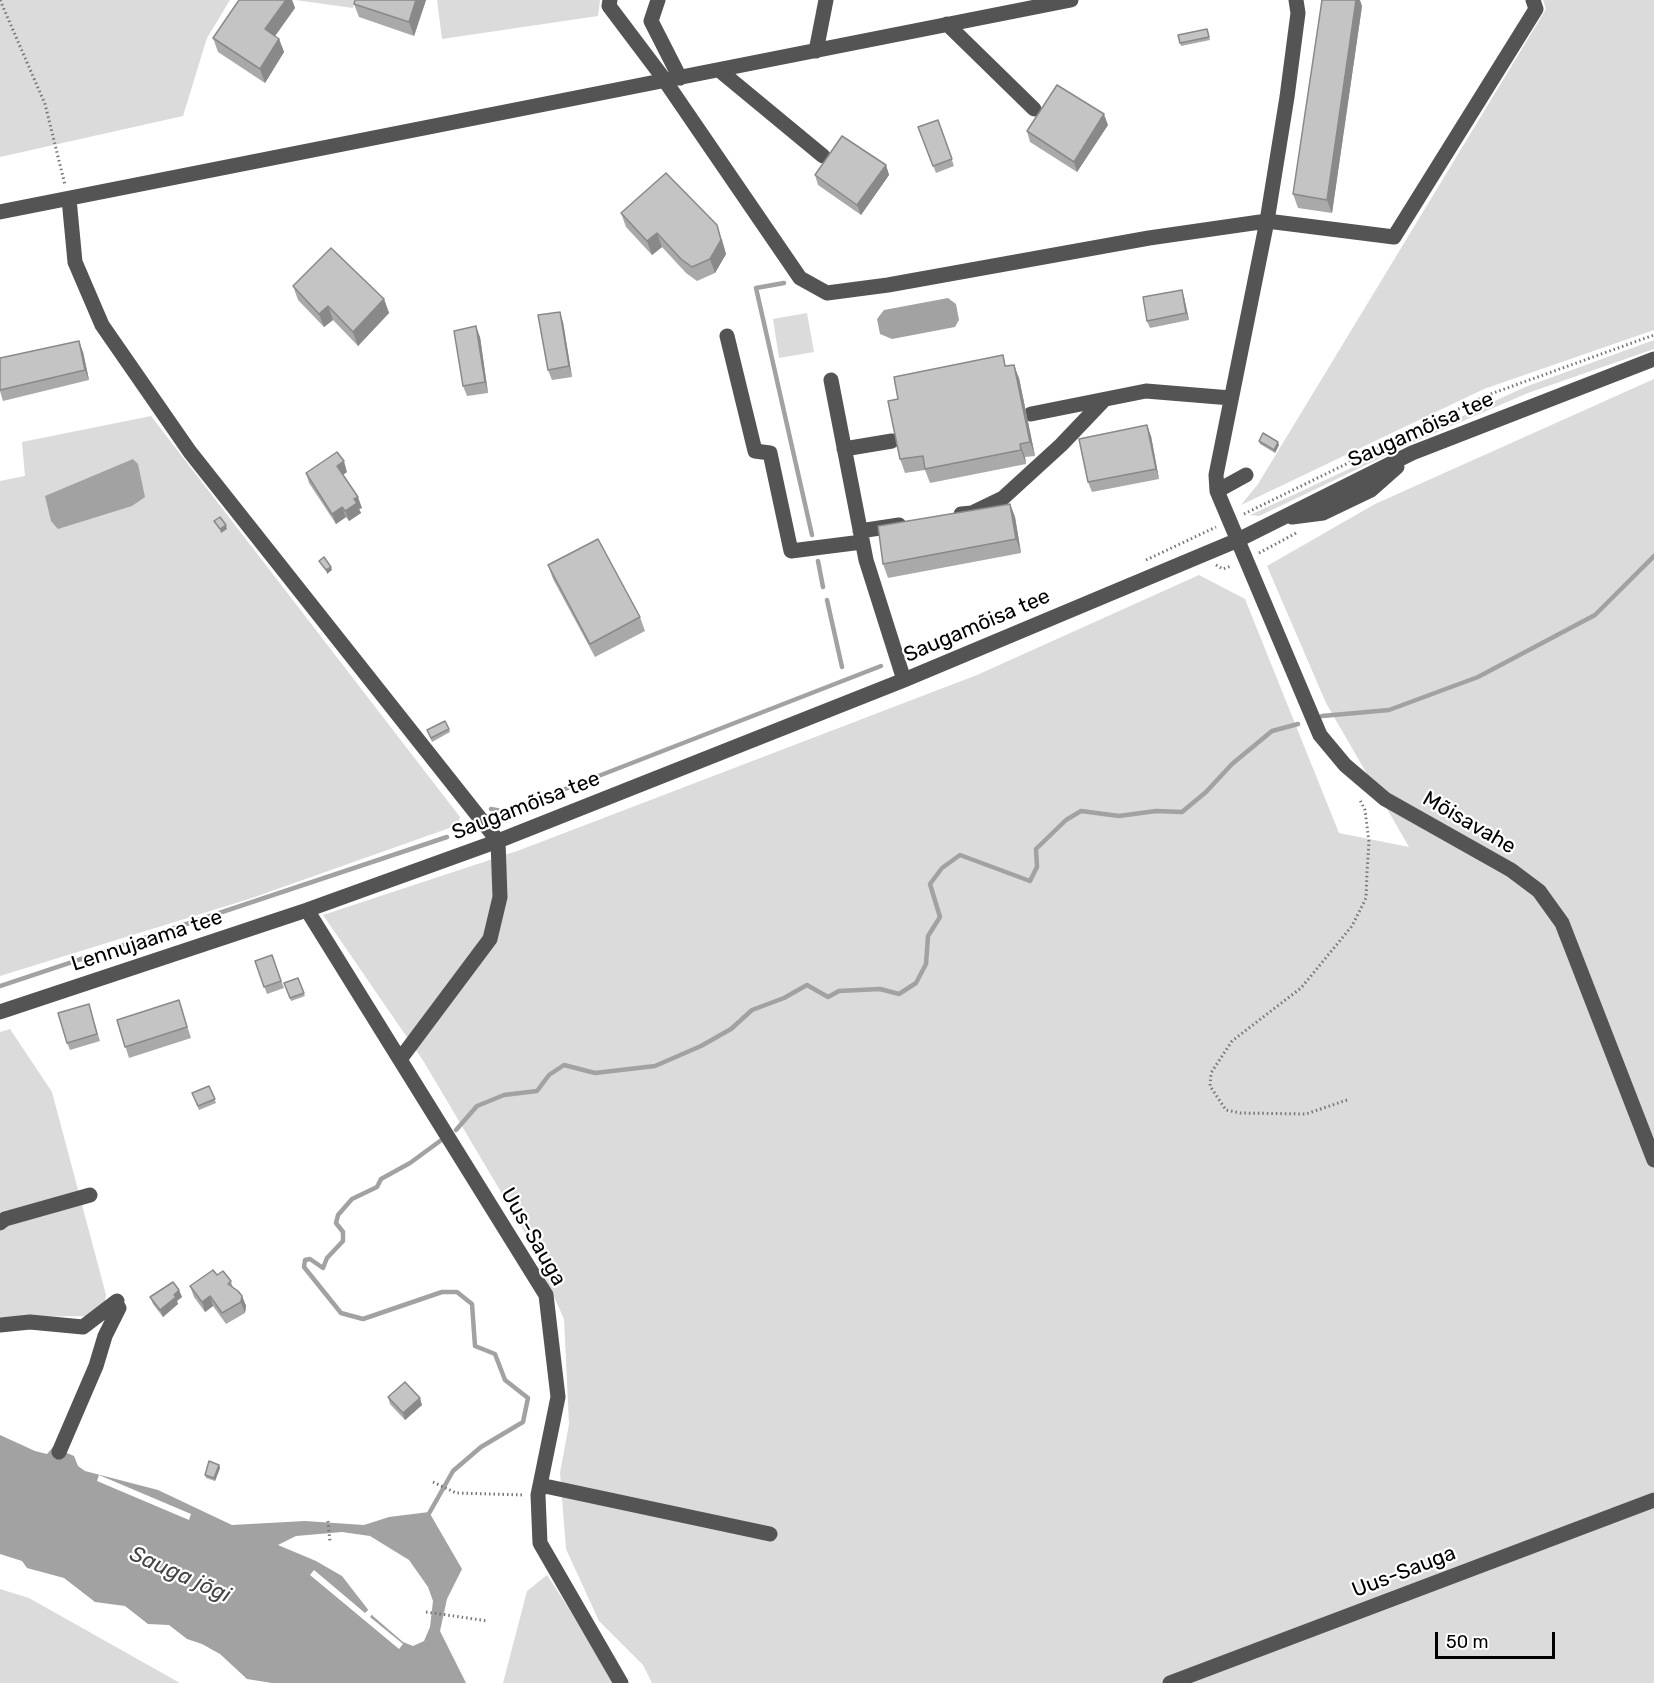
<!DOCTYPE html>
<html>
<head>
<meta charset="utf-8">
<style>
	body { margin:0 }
	#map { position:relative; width:1654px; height:1683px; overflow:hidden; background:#fff; font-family:Rubik,sans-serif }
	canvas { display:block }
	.scale { position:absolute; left:1435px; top:1632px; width:120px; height:27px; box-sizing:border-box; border:3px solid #000; border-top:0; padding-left:8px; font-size:18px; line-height:21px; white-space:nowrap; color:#000; -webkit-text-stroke:4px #fff; paint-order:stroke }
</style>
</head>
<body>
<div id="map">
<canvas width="1654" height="1683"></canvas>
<div class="scale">50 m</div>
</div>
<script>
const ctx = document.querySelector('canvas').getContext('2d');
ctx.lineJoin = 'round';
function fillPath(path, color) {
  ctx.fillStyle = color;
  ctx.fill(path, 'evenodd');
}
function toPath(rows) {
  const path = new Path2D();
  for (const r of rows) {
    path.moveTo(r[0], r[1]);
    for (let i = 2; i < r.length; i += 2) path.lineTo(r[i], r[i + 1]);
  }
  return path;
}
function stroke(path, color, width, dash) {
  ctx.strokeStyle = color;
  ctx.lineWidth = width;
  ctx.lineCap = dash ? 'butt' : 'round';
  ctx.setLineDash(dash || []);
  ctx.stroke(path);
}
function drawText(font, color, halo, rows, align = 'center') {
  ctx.font = font + ' Rubik,sans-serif';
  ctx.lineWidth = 4.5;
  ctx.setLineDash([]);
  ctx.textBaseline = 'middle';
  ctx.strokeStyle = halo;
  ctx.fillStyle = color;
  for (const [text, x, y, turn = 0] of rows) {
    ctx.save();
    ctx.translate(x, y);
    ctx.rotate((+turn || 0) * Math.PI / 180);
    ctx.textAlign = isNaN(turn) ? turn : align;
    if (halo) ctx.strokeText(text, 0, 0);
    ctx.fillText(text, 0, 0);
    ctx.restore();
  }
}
const green = toPath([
	[0,0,230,0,207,38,183,116,0,157],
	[295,0,355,0,353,8],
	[437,0,600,0,598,16,442,39],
	[1543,0,1654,0,1654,330,1484,389,1241,505,1258,484,1546,9],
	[807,313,814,352,779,358,773,319],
	[1654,340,1654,349,1528,393,1412,443,1272,510,1259,516,1250,515,1525,387],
	[1654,379,1654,1683,652,1683,643,1665,599,1621,566,1549,560,1473,569,1424,564,1319,524,1231,424,1062,323,915,520,850,977,675,1199,575,1245,599,1339,833,1409,847,1326,703,1267,566,1375,504],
	[151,416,460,817,458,825,249,899,0,976,0,481,25,476,22,442],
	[10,1029,52,1092,106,1295,102,1316,0,1317,0,1032],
	[547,1575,568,1607,613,1683,503,1683,527,1591],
	[0,1589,29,1598,180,1683,0,1683]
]);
const water = toPath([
	[948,298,956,304,959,320,955,327,892,339,880,334,877,319,884,310],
	[133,459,138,464,145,497,132,506,58,529,51,521,45,496],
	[0,1435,35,1451,47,1454,53,1447,74,1456,78,1466,85,1471,158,1490,232,1525,305,1521,364,1525,389,1517,429,1512,462,1569,447,1599,440,1631,466,1683,272,1683,247,1679,220,1654,202,1644,187,1639,169,1625,148,1624,125,1606,95,1602,64,1578,27,1568,22,1561,0,1554],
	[342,1532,370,1536,409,1560,428,1587,433,1601,430,1627,424,1641,413,1646,403,1642,373,1616,342,1576,316,1561,278,1545,296,1536]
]);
const pier = toPath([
	[99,1475,191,1514,189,1520,97,1481],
	[314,1570,365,1613,371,1607,374,1612,370,1617,403,1644,399,1649,310,1575]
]);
const stream = toPath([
	[784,283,756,288,812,535],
	[818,561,823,587],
	[827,600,842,667],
	[1322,716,1389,710,1478,677,1595,615,1654,556],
	[491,809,506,812,881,666],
	[0,986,447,837],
	[456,1130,477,1106,504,1095,537,1091,549,1075,564,1065,595,1073,655,1066,701,1046,731,1029,752,1010,784,998,807,985,828,997,839,991,880,989,899,994,916,983,926,964,928,936,940,917,930,884,942,868,960,855,1030,881,1037,867,1036,849,1066,820,1081,811,1119,816,1156,811,1182,812,1206,792,1232,764,1272,731,1298,724],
	[427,1517,453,1471,481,1447,523,1422,528,1398,505,1380,495,1354,475,1346,472,1304,457,1292,442,1292,363,1319,341,1313,304,1267,305,1260,310,1259,323,1268,327,1258,343,1241,343,1232,336,1223,338,1215,352,1199,377,1187,381,1179,410,1163,440,1141]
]);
const path = toPath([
	[0,0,45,104,65,185],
	[1244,514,1485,396,1654,335],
	[1259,553,1298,532],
	[1146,560,1216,527],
	[1216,565,1223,569,1231,566],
	[1347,1100,1306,1114,1240,1113,1226,1110,1210,1086,1211,1073,1232,1041,1301,988,1352,926,1366,898,1367,872,1369,842,1365,810,1360,800],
	[433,1482,456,1493,525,1495],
	[328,1521,330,1542],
	[426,1612,488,1621]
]);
const minor = toPath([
	[610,0,609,6,661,75,800,278,827,293,888,285,1149,238,1267,221,1394,237,1536,9,1533,0],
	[658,0,651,21,680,78],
	[1296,0,1298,13,1287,97,1267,221,1216,475,1217,491,1320,735,1345,765,1385,799,1511,870,1539,891,1562,923,1654,1160],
	[947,24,1034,109],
	[816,51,826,0],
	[719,70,823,156],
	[69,199,75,262,102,325,190,452,498,841,500,897,490,939,401,1058],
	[0,212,1071,0],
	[727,336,755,451,770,453,791,551,862,542],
	[831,380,866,560,904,680],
	[1031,414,1146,391,1231,398],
	[844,449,892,441],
	[1217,491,1246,475],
	[961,514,972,513,1003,498,1061,445,1103,401],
	[1292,517,1323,513,1371,490,1397,467],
	[860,531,899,525],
	[307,910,546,1295,558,1397,538,1495,540,1543,621,1683],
	[0,1012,307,910,498,841,904,680,1238,540,1412,453,1654,359],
	[0,1223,5,1219,90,1195],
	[0,1325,30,1322,83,1327,117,1301],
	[59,1452,96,1366,105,1336,119,1308],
	[540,1485,770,1534],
	[1170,1683,1654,1500]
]);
const wall = toPath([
	[239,0,292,0,295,8,275,36,279,39,284,52,265,83,218,52,213,38],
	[355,0,426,0,414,36,359,17,354,4],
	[1362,6,1332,213,1298,208,1293,194],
	[1207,29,1210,40,1181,46,1180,43],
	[938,120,954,166,936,173,918,127],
	[1108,125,1077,172,1030,142,1027,131],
	[886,165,889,175,861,215,818,185,815,175],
	[621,213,722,239,726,254,715,273,697,281,686,273,662,247,652,255,626,227],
	[293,286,384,299,389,313,358,346,333,320,324,327,298,300],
	[1184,297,1189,320,1150,328,1147,321],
	[563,322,572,377,552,380,548,370],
	[480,337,488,393,467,396,463,386],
	[83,352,89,380,3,401,0,391,0,358],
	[1007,366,1019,378,1035,456,1025,457,1026,464,930,483,925,470,905,473,900,459,898,399],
	[1151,436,1159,479,1092,492,1088,482],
	[1259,441,1279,445,1275,453,1260,444],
	[347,472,343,475,362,508,359,509,361,513,349,521,346,517,336,524,309,483,306,473],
	[1010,504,1015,517,1021,553,888,578,883,564],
	[548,565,640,617,645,631,595,657,553,579],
	[449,729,450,732,432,742,427,730],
	[272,955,284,988,267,994,255,961],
	[298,978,305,996,291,1001,284,983],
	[179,1000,191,1038,129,1058,117,1020],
	[89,1004,100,1041,70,1050,67,1043],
	[209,1086,216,1103,199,1110,192,1093],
	[217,1275,231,1281,233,1288,242,1296,246,1306,245,1313,226,1324,213,1306,205,1312,194,1297,190,1286],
	[179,1290,182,1297,177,1301,178,1304,163,1317,153,1304,150,1297],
	[388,1397,422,1405,405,1420,390,1404],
	[219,1465,220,1468,215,1481,206,1478,205,1475]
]);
const shadedWall = toPath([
	[286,0,292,0,295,8,270,43,265,29],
	[416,0,426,0,414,36,409,22],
	[1356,0,1360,0,1362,6,1332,213,1327,200],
	[279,39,284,52,265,83,260,69],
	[1104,114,1108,125,1077,172,1074,162],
	[886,165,889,175,861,215,857,205],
	[717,225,726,254,715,273,710,259],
	[657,233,662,247,652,255,647,241],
	[1182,290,1184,297,1189,320,1186,313],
	[384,299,389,313,358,346,353,332],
	[328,306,333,320,324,327,319,314],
	[560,312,563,322,572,377,569,366],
	[476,326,480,337,488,393,485,382],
	[79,341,83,352,89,380,85,370],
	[1014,365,1019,378,1035,456,1030,442],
	[1147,425,1151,436,1159,479,1156,469],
	[1278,442,1279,445,1275,453,1274,450],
	[1020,444,1025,457,1026,464,1021,450],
	[344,461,347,472,341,476,337,466],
	[358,497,362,508,359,509,361,513,349,521,345,511,354,499],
	[1010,504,1015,517,1021,553,1016,539],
	[342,507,346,517,336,524,332,514],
	[226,525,227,529,221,533,220,529],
	[331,567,332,570,327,574,326,570],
	[179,1290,182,1297,177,1301,178,1304,163,1317,160,1310,174,1295],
	[210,1296,213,1306,205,1312,202,1302],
	[242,1296,246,1306,245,1313,241,1302],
	[420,1398,422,1405,405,1420,403,1413],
	[219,1465,220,1468,215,1481,214,1478]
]);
const building = toPath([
	[239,0,286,0,265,29,279,39,260,69,213,38,239,0],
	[355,0,416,0,409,22,354,4,355,0],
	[1322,0,1356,0,1327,200,1293,194,1322,0],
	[1207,29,1209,37,1180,43,1178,35,1207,29],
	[1057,85,1104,114,1074,162,1027,131,1057,85],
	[938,120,952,159,933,166,918,127,938,120],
	[842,136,886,165,857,205,815,175,842,136],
	[666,173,717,225,721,240,710,259,692,267,681,259,657,233,647,241,621,213,666,173],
	[331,248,384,299,353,332,328,306,319,314,293,286,331,248],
	[1182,290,1186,313,1147,321,1143,297,1182,290],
	[560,312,569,366,548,370,538,315,560,312],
	[476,326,485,382,463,386,454,331,476,326],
	[79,341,85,370,0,390,0,358,79,341],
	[1003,355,1005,366,1014,365,1030,442,1020,444,1021,450,925,469,923,456,900,459,888,401,898,399,894,377,1003,355],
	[1147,425,1156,469,1088,482,1079,439,1147,425],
	[1263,433,1278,442,1274,450,1259,441,1263,433],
	[337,452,344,461,337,466,358,497,354,499,357,503,345,511,342,507,332,514,306,473,337,452],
	[1010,504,1016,539,883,564,878,526,1010,504],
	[220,517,226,525,220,529,214,521,220,517],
	[598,539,640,617,590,644,548,565,598,539],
	[324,557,331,567,326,570,319,561,324,557],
	[445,721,449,729,431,738,427,730,445,721],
	[272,955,281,981,264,987,255,961,272,955],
	[298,978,304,993,290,998,284,983,298,978],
	[179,1000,187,1027,125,1047,117,1020,179,1000],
	[89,1004,97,1034,67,1043,58,1013,89,1004],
	[209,1086,215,1099,198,1106,192,1093,209,1086],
	[213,1270,217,1275,223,1271,231,1281,228,1284,238,1291,242,1296,241,1302,222,1313,210,1296,202,1302,190,1286,213,1270],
	[173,1282,179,1290,174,1295,176,1297,160,1310,150,1297,173,1282],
	[405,1382,420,1398,403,1413,388,1397,405,1382],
	[209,1461,219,1465,214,1478,205,1475,209,1461]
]);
const streetNames = [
	["Saugamõisa tee",1421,430,-24],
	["Saugamõisa tee",977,626,-23],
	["Saugamõisa tee",526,806,-21],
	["Mõisavahe",1469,823,30],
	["Lennujaama tee",147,941,-18],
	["Uus-Sauga",533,1237,60],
	["Uus-Sauga",1404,1572,-21]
];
const waterNames = [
	["Sauga jõgi",180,1575,24]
];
fillPath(green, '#dbdbdb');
fillPath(water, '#a2a2a2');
fillPath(pier, '#fff');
stroke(stream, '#a2a2a2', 4.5);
stroke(path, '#767676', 3, [1.5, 3]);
stroke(minor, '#545454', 15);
fillPath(wall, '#a9a9a9');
fillPath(shadedWall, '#898989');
fillPath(building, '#c4c4c4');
stroke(building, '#898989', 1.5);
drawText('21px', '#000', '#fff', streetNames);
drawText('italic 22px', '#434343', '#fff', waterNames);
</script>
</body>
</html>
